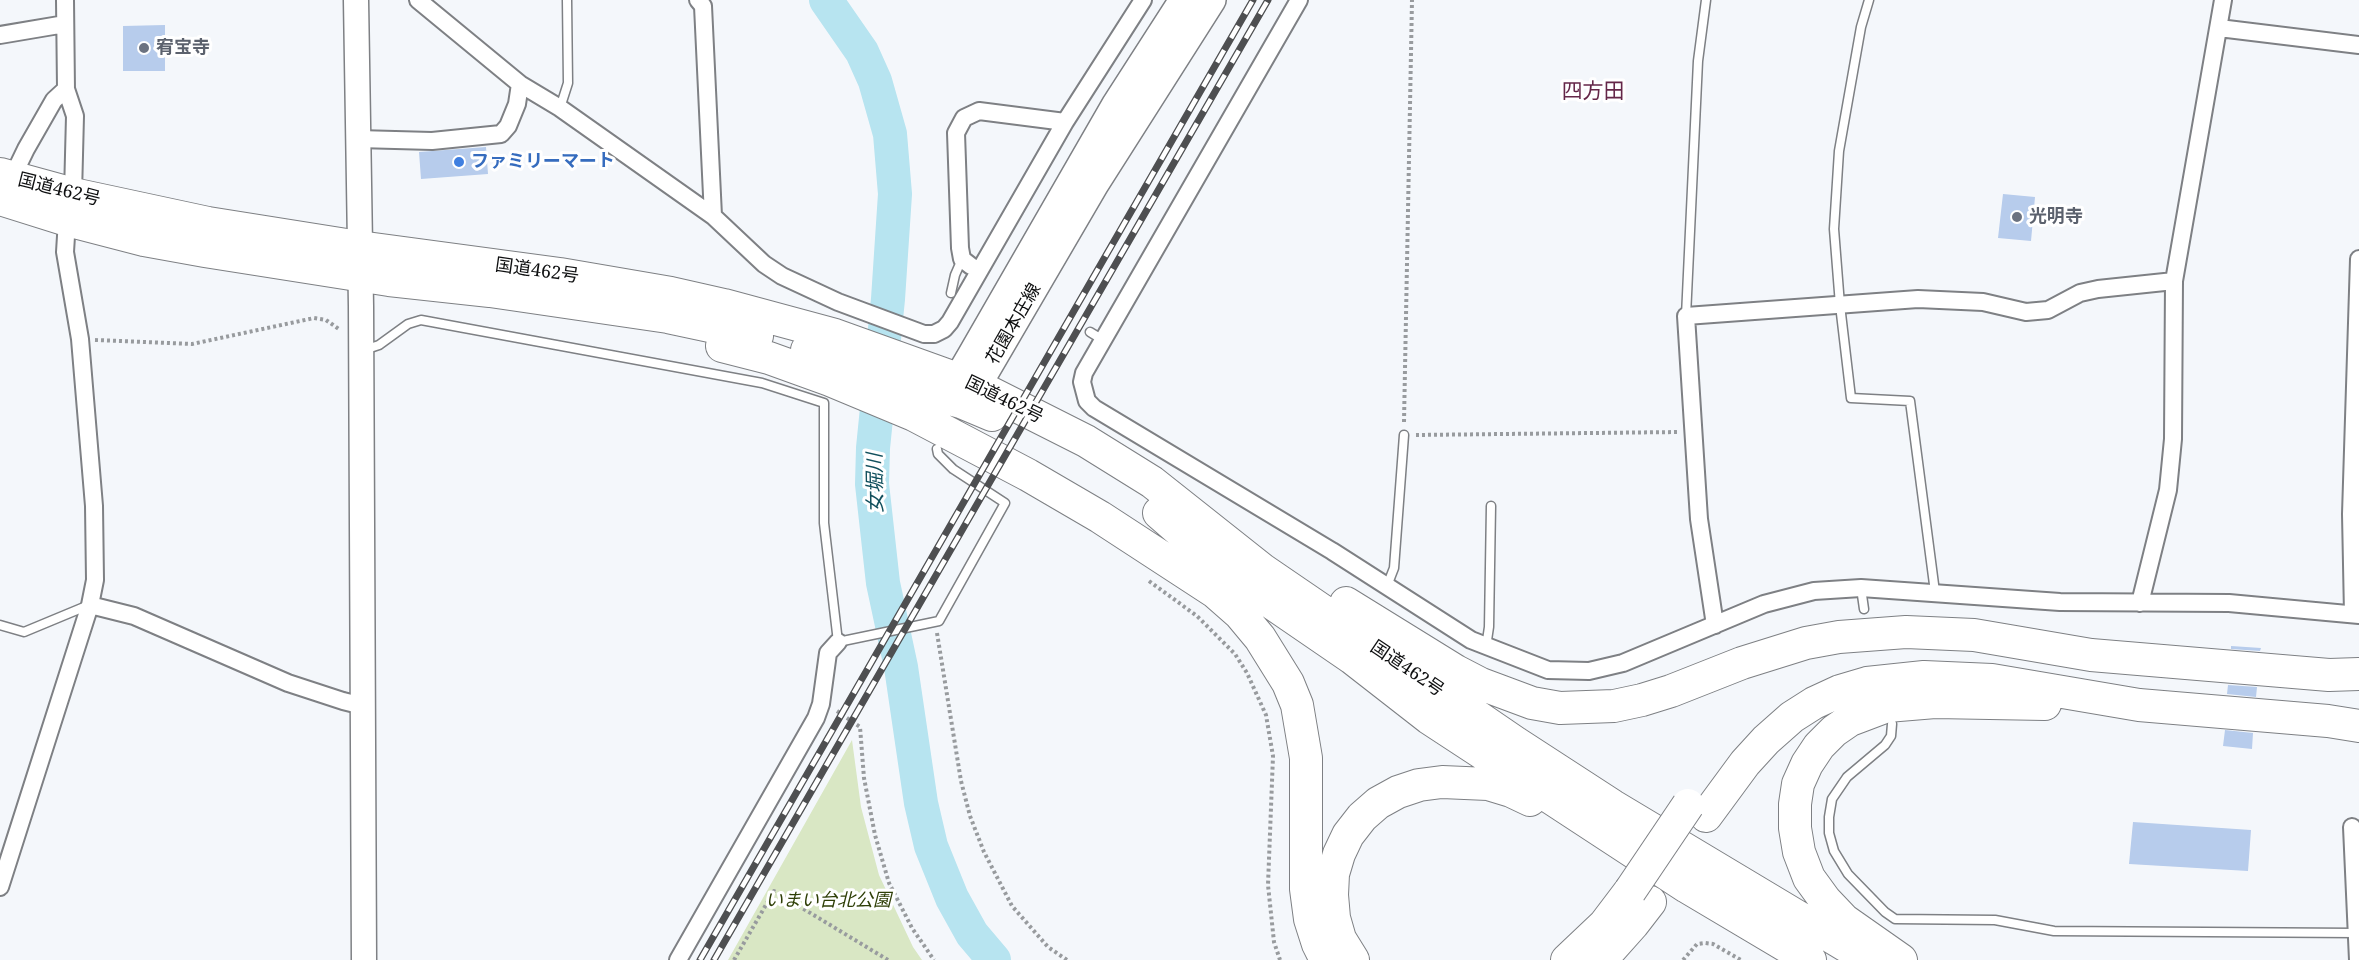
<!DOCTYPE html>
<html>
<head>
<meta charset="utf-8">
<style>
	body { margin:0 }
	canvas { display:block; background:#f4f7fb }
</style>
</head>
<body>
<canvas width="2359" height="960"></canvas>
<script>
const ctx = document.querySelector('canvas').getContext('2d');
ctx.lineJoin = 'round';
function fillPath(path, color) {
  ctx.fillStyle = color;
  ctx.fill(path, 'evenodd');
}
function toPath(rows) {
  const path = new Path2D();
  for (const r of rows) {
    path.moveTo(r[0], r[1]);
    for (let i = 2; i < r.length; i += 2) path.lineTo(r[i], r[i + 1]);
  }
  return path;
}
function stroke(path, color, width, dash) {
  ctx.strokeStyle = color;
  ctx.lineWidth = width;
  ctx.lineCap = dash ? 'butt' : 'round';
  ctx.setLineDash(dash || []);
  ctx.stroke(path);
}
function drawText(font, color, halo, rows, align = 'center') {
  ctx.font = font + ' "Noto Serif","Noto Sans JP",serif';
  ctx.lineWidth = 6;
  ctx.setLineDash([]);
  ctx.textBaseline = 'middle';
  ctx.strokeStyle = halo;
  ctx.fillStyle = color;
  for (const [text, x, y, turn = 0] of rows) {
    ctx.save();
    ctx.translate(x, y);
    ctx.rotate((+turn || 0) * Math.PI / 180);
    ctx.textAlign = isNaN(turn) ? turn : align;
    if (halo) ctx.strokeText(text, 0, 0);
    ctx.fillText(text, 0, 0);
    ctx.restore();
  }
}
const green = toPath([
	[852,740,861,807,879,875,913,947,922,960,728,960]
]);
const river = toPath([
	[826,0,862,52,875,81,890,134,895,194,888,299,873,448,872,484,883,583,901,667,921,803,931,846,952,898,972,934,994,960]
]);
const building = toPath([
	[165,25,165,71,123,71,123,26],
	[486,147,488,174,421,179,419,152],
	[2003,194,2035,197,2031,241,1998,238],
	[2231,646,2261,648,2260,651,2231,649],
	[2228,685,2257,687,2256,697,2227,694],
	[2225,730,2253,733,2252,749,2223,746],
	[2133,822,2251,830,2248,871,2129,864]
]);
const path = toPath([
	[95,340,192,344,314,318,326,320,340,330],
	[1404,422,1412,0],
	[1416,435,1679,432],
	[1149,581,1197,616,1235,654,1247,673,1266,715,1273,756,1268,885,1274,942,1280,960],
	[937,633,961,781,970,816,984,852,1012,906,1048,947,1067,960],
	[837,711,860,727,864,778,875,835,889,883,912,928,934,960],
	[734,960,774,891,888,960],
	[1683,960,1697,944,1705,943,1713,944,1741,960]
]);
const lane = toPath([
	[1869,0,1861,27,1839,151,1834,229,1840,305,1851,398,1910,401,1935,592],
	[560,108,568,83,567,0],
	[951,293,955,275,962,259],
	[1686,316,1698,61,1706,0],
	[1090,332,1103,340],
	[364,350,379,345,408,324,421,320,762,383,824,403,824,523,838,642,939,621,1005,503,953,469,938,454,937,449],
	[1387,586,1394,568,1404,435],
	[1861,588,1864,609],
	[0,625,24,632,89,605],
	[1486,647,1489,627,1491,506],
	[1892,724,1891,736,1885,745,1847,777,1832,799,1829,817,1829,833,1834,851,1848,874,1885,912,1895,919,1995,920,2054,931,2357,933]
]);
const street = toPath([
	[65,0,66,89,75,116,73,194],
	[418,0,520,84,560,108,713,216,764,264,782,276,838,302,924,334,934,334,944,329,950,322,1065,122,1143,0],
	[698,0,703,6,713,216],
	[1299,0,1084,373,1082,382,1087,401,1094,408,1332,551,1471,640,1548,670,1589,671,1623,663,1764,604,1814,591,1861,588,2060,602,2229,603,2359,615],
	[2219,28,2359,45],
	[0,35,65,24],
	[358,139,432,141,501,134,508,126,517,104,520,84],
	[12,178,26,149,54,100,66,89],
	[971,266,962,259,960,248,956,133,964,118,979,111,1065,122],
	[2140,603,2168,490,2173,439,2174,281],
	[90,605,134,616,288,683,343,701,363,706],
	[2353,614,2351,514,2359,259],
	[1715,625,1699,519,1686,316,1918,299,1983,302,2026,312,2048,310,2080,293,2098,289,2174,281,2223,0],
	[2352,827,2358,960],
	[0,887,90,605,95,580,94,506,80,339,65,252,67,220],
	[678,960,816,718,821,704,828,653,838,642]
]);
const secondary = toPath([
	[356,0,361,306,364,960]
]);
const primary = toPath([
	[960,398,958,378,972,354,1116,104,1183,0],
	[962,401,977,386,1095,184,1212,0]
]);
const highway = toPath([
	[0,174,73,194,208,223,359,247,560,274,671,293,724,305,835,335,977,386,1086,441,1152,482,1263,570,1516,743,1613,806,1870,960],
	[0,199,67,220,144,240,205,251,389,280,490,291,668,317,757,336],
	[722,346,769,358,830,380,914,415,1028,475,1100,517,1215,592],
	[807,350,917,390,961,402,992,415],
	[1159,513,1228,573,1352,658,1429,718,1687,887,1810,960],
	[1199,578,1240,614,1260,638,1288,683,1297,705,1306,758,1306,889,1310,919,1318,944,1326,960],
	[1346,603,1456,671,1481,684,1532,703,1560,708,1614,706,1642,700,1671,691,1742,663,1806,643,1839,637,1906,632,1974,635,2091,655,2329,675,2359,674],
	[1706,816,1745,763,1766,740,1792,717,1814,703,1840,691,1867,683,1924,677,1992,680,2139,705,2328,721,2359,726],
	[1353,960,1340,939,1334,918,1332,895,1333,874,1339,854,1348,835,1362,817,1378,803,1398,792,1419,785,1442,782,1488,784,1511,791,1530,800],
	[1567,960,1605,924,1630,891],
	[1601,960,1633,924,1650,902],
	[1901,960,1844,920,1825,900,1809,878,1799,852,1795,828,1795,804,1798,784,1807,764,1819,746,1834,731,1850,720,1887,706,1935,702,2045,704]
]);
const rail = toPath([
	[700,960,1253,0],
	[714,960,1268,0]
]);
const highwayBridge = toPath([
	[1630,891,1688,805]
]);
const markers = [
	[144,48,6,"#6b7280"],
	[459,162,6,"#3f7fe0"],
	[2017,217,6,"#6b7280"]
];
const worshipNames = [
	["宥宝寺",156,48],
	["光明寺",2029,217]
];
const shopNames = [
	["ファミリーマート",471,162]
];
const streetNames = [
	["国道462号",59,190,14],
	["国道462号",537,271,8],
	["花園本庄線",1014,324,-60],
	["国道462号",1004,400,26],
	["国道462号",1407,669,34]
];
const parkNames = [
	["いまい台北公園",828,901]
];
const waterNames = [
	["女堀川",876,483,-91]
];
const quarterNames = [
	["四方田",1593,92]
];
fillPath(green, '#d9e7c4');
stroke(river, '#b7e4f0', 34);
fillPath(building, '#b7ccec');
stroke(lane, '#7e8084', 11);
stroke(street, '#7e8084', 20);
stroke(secondary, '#7e8084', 27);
stroke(primary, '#7e8084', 30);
stroke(highway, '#7e8084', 34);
stroke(path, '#989b9e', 4, [3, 3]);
stroke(lane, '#fff', 8);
stroke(street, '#fff', 16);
stroke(secondary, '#fff', 24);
stroke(primary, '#fff', 27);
stroke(highway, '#fff', 32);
stroke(rail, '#4e4f51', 7);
stroke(rail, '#fff', 4.5, [14]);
stroke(highwayBridge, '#7e8084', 34, []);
stroke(highwayBridge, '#fff', 32);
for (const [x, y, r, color] of markers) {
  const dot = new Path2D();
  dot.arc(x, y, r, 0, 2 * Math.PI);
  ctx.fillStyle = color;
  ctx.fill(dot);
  stroke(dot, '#fff', 2);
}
drawText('bold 18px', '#5b616d', '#fff', worshipNames, 'left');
drawText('bold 18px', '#366cbe', '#fff', shopNames, 'left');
drawText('18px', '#0e0f10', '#fff', streetNames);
drawText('italic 18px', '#2f3f07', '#fff', parkNames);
drawText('italic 20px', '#11505d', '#fff', waterNames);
drawText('21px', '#642648', '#fff', quarterNames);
</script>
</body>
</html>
